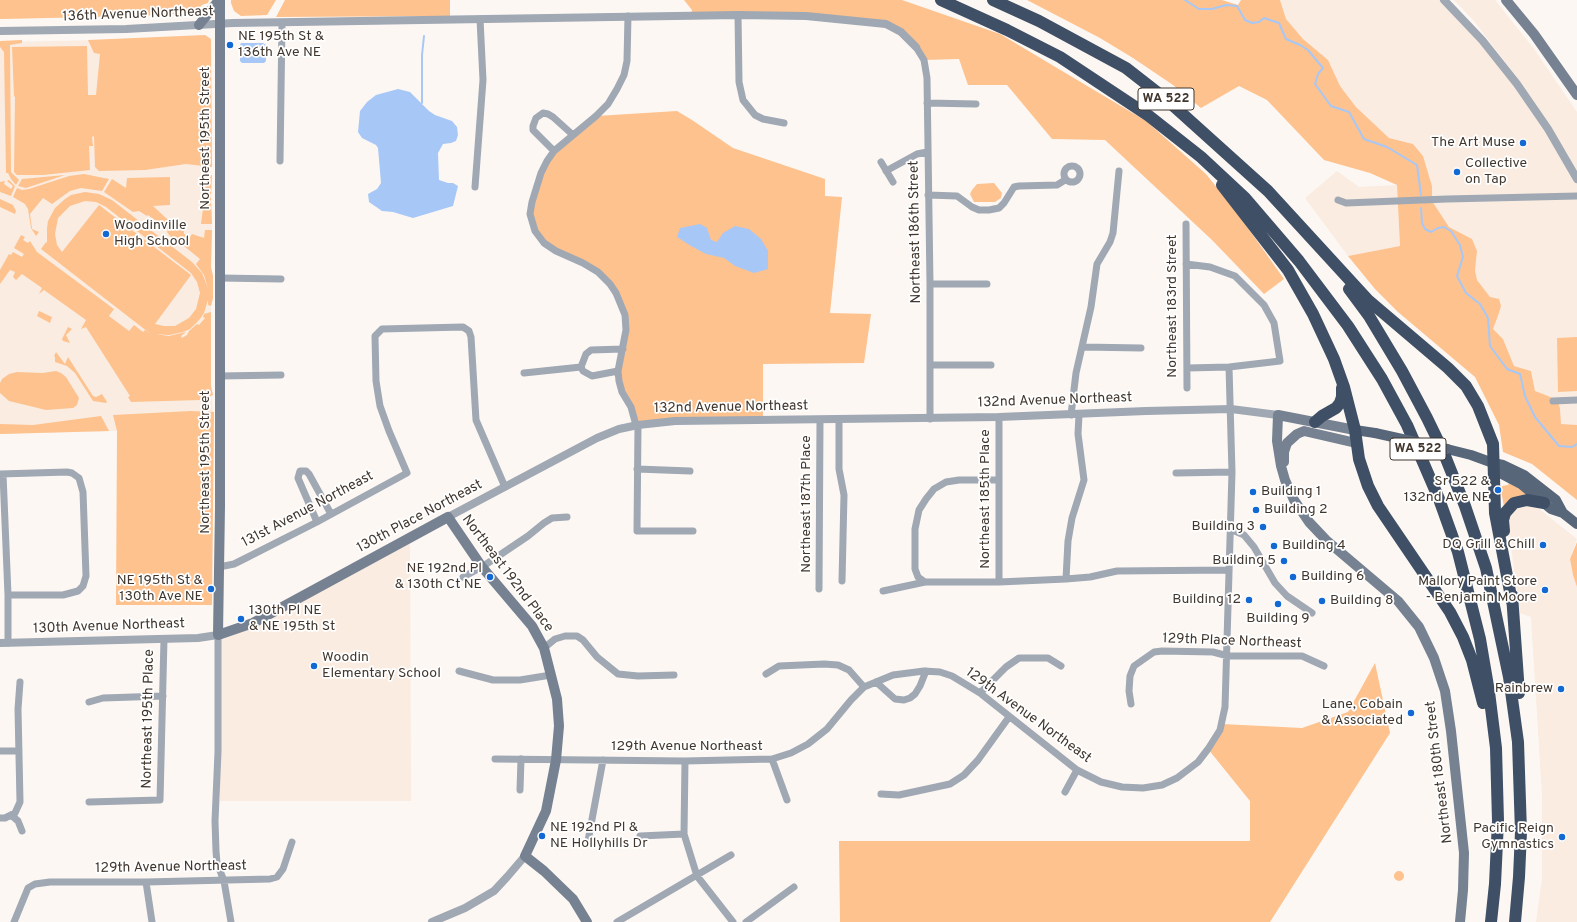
<!DOCTYPE html>
<html>
<head>
<meta charset="utf-8">
<style>
	body { margin:0 }
	canvas { display:block; background:#fcf7f2 }
</style>
</head>
<body>
<canvas width="1577" height="922"></canvas>
<script>
const ctx = document.querySelector('canvas').getContext('2d');
ctx.lineJoin = 'round';
function fillPath(path, color) {
  ctx.fillStyle = color;
  ctx.fill(path, 'evenodd');
}
function toPath(rows) {
  const path = new Path2D();
  for (const r of rows) {
    if (r.length === 3) {
      path.moveTo(r[0] + r[2], r[1]);
      path.arc(r[0], r[1], r[2], 0, 2 * Math.PI);
      continue;
    }
    path.moveTo(r[0], r[1]);
    for (let i = 2; i < r.length; i += 2) path.lineTo(r[i], r[i + 1]);
  }
  return path;
}
function stroke(path, color, width, dash) {
  ctx.strokeStyle = color;
  ctx.lineWidth = width;
  ctx.lineCap = dash ? 'butt' : 'round';
  ctx.setLineDash(dash || []);
  ctx.stroke(path);
}
function drawText(font, color, halo, rows, align = 'center') {
  ctx.font = font + ' Overpass,sans-serif';
  ctx.lineWidth = 3.5;
  ctx.setLineDash([]);
  ctx.textBaseline = 'middle';
  ctx.strokeStyle = halo;
  ctx.fillStyle = color;
  for (const [text, x, y, turn = 0] of rows) {
    ctx.save();
    ctx.translate(x, y);
    ctx.rotate((+turn || 0) * Math.PI / 180);
    ctx.textAlign = isNaN(turn) ? turn : align;
    if (halo) ctx.strokeText(text, 0, 0);
    ctx.fillText(text, 0, 0);
    ctx.restore();
  }
}
const built = toPath([
	[1280,0,1444,0,1517,84,1577,179,1577,433,1560,425,1535,391,1531,371,1514,366,1503,339,1492,329,1499,313,1501,306,1490,297,1477,280,1475,270,1461,233,1449,227,1432,201,1432,186,1423,156,1412,144,1389,138,1356,107,1340,86,1327,60,1303,39,1286,19],
	[1454,0,1495,0,1534,49,1577,112,1577,172,1545,118,1516,76,1474,21],
	[205,38,211,43,211,199,212,230,211,267,213,276,213,298,211,306,211,386,214,422,117,431,0,434,0,42],
	[1337,171,1359,187,1397,185,1400,246,1348,256,1305,198],
	[1525,505,1538,508,1577,539,1570,559,1573,575,1577,587,1577,922,1536,922,1542,879,1542,795,1531,617,1520,613,1508,525,1510,516,1514,510],
	[410,537,411,801,220,801,218,635]
]);
const green = toPath([
	[0,0,209,0,208,3,202,5,195,13,137,16,3,19,0,19],
	[231,0,276,0,267,15,241,16,234,11,231,3],
	[285,0,450,0,450,16,276,17],
	[684,0,902,0,1000,34,1146,121,1206,174,1238,214,1284,279,1264,294,1212,240,1105,140,1052,139,1007,85,968,85,959,59,924,60,901,32,842,17,691,15,692,10],
	[1027,0,1222,0,1238,5,1241,0,1280,0,1286,19,1303,39,1328,60,1340,86,1356,107,1389,138,1413,144,1423,156,1432,186,1432,201,1449,227,1472,239,1477,251,1475,270,1477,280,1490,297,1499,299,1501,306,1499,313,1493,329,1503,339,1514,366,1531,371,1535,391,1558,400,1560,409,1561,424,1577,425,1577,500,1532,464,1503,452,1499,425,1475,377,1398,312,1375,289,1348,256,1400,246,1397,185,1370,173,1324,160,1267,100,1239,86,1201,108,1173,85,1133,58,1100,38],
	[205,35,211,39,212,167,186,164,145,170,99,171,95,167,94,136,92,137,93,146,89,146,90,170,43,175,17,175,14,172,15,97,14,96,12,47,87,46,88,95,96,95,100,54,94,53,88,40],
	[22,40,22,43,10,45,11,172,19,180,16,185,11,179,8,173,6,173,4,52,0,47,0,41],
	[677,111,692,120,733,148,825,179,825,196,842,197,830,313,871,314,864,363,763,364,763,420,638,425,619,381,625,340,621,303,598,272,556,251,535,231,530,214,547,161,596,116],
	[84,174,109,179,102,191,81,188,70,191,52,204,43,198,30,214,32,229,39,232,36,236,31,228,28,209,25,204,13,197,17,188,22,190,29,189,69,176],
	[65,175,26,188,18,186,22,179],
	[212,175,211,199,212,224,201,224,207,176],
	[170,177,170,205,153,206,179,230,184,231,184,234,190,235,182,245,170,236,167,232,168,230,148,215,147,216,139,211,133,212,104,192,112,179,126,188,127,178],
	[9,180,15,186,11,196,0,192,0,182,5,181,4,184,11,189,13,186,7,181],
	[994,183,1002,193,1001,198,995,202,974,202,970,194,972,190,977,184],
	[85,192,99,194,112,200,192,262,202,273,208,288,204,275,196,264,200,259,184,246,192,234,204,238,205,230,212,230,211,267,213,276,213,298,211,306,208,305,208,300,204,313,200,319,190,329,183,332,169,335,155,334,169,336,186,332,181,336,182,338,187,335,189,331,197,324,199,325,205,318,203,317,204,314,211,312,211,386,213,395,200,400,131,402,128,397,130,396,86,327,81,329,86,320,44,290,39,294,42,288,22,274,16,280,13,277,15,272,10,270,0,284,0,270,9,254,11,255,13,252,22,257,24,254,14,248,21,235,25,237,23,240,28,243,30,241,37,252,114,309,109,316,129,331,134,325,143,332,145,330,152,335,41,249,46,242,47,243,47,228,48,221,55,208,65,199,71,195],
	[85,201,96,202,106,207,191,273,197,282,200,293,196,309,189,318,175,326,164,326,155,324,191,275,99,205,62,252,57,245,55,234,58,218,70,206],
	[0,199,13,205,16,211,15,214,0,207],
	[39,311,52,317,50,323,37,316],
	[68,327,72,329,66,335,70,343,63,341,62,339],
	[1577,337,1577,391,1558,392,1557,338],
	[56,352,65,364,68,357,93,396,96,397,102,394,107,402,106,403,93,401,75,373,67,366,55,362,55,357,54,356],
	[56,371,61,373,66,377,79,398,77,405,73,408,46,410,9,401,0,393,0,383,2,379,9,374,17,372,42,373],
	[191,411,214,412,212,605,116,605,117,431,113,415],
	[101,416,109,431,0,434,0,424,33,425],
	[1509,483,1527,493,1504,507,1501,490,1502,486,1508,485],
	[1577,542,1577,587,1573,575,1570,559],
	[1375,663,1390,733,1270,922,840,922,839,841,1250,841,1250,801,1208,749,1222,724,1302,728,1348,712],
	[1399,876,5]
]);
const water = toPath([
	[241,43,263,43,266,45,266,61,264,63,242,63,240,61,240,45],
	[398,89,410,92,429,111,435,115,452,121,457,127,458,135,456,141,451,143,443,144,438,153,439,180,448,183,453,183,458,186,453,206,413,218,393,212,382,211,369,202,368,194,377,189,381,183,378,148,376,145,362,138,358,132,360,111,367,102,376,95],
	[700,224,707,228,711,240,717,242,723,233,735,226,749,229,761,239,768,251,768,269,754,273,735,266,724,258,706,254,691,246,677,237,680,228]
]);
const stream = toPath([
	[1185,0,1199,9,1212,9,1226,5,1237,6,1245,20,1252,23,1259,22,1264,18,1279,23,1286,39,1300,45,1308,50,1323,68,1318,74,1315,84,1331,106,1349,112,1364,139,1387,147,1417,165,1421,195],
	[422,103,422,55,424,36],
	[1421,208,1422,223,1425,229,1431,232,1438,228,1444,227,1451,231,1460,245,1463,257,1457,276,1466,293,1480,304,1488,318,1490,346,1507,369,1520,374,1525,396,1535,417,1559,446,1572,447,1577,444]
]);
const minor = toPath([
	[738,15,739,82,743,100,755,115,763,119,784,123],
	[628,16,627,61,624,75,617,89,608,104,596,116,554,151,547,161,541,173,532,202,530,214,535,231,544,243,556,251,583,263,598,272,610,284,616,293,625,315,626,330,618,371,619,381,622,392,631,407,636,425],
	[916,47,924,60,927,78,930,284,930,419],
	[927,103,976,104],
	[554,151,533,130,533,126,536,118,543,113,548,114,553,117,573,135],
	[280,161,282,23],
	[881,162,893,182],
	[1072,174,8],
	[886,171,917,154,927,152],
	[475,187,483,80,480,19],
	[928,195,957,196,972,207,979,210,989,210,999,208,1004,203,1014,187,1019,186,1057,185,1065,180],
	[1338,200,1346,203,1447,199,1577,196],
	[1186,224,1187,388],
	[1186,264,1210,267,1235,276,1264,305,1274,323,1280,361,1229,367,1187,368],
	[220,278,281,279],
	[930,284,987,284],
	[1083,347,1141,348],
	[930,365,991,365],
	[581,367,586,354,591,350,623,349],
	[524,373,581,367,583,371,592,376,618,371],
	[220,376,281,375],
	[1553,401,1577,400],
	[1071,415,1076,373,1091,307,1097,264,1110,242,1113,233,1119,171],
	[839,419,839,469,844,495,842,581],
	[638,425,637,531,693,531],
	[637,469,690,471],
	[1176,473,1232,472],
	[0,474,67,472,72,473,79,478,83,492,86,576,83,586,78,591,63,595,8,595],
	[3,474,8,595,8,643],
	[317,522,298,478,300,471,306,471,309,474,331,514],
	[1230,529,1244,535,1254,547,1275,583,1287,596,1312,613],
	[219,567,234,564,246,558,317,522,407,473,389,431,380,406,376,381,375,336,382,329,463,327,469,331,471,337,476,420,505,487],
	[463,577,482,567,528,536,544,523,552,518,567,517],
	[1066,579,1068,541,1072,518,1084,480,1078,434,1079,415],
	[925,582,918,577,915,569,915,529,919,510,926,499,934,489,946,482,959,480,999,480],
	[999,582,999,417],
	[819,589,820,420],
	[883,591,925,582,999,582,1066,579,1090,577,1117,571,1229,570],
	[218,635,218,752,215,821,216,851,217,863,224,881,231,922],
	[544,648,555,639,565,636,577,636,583,640,597,657,618,674,638,676,674,675],
	[459,671,493,680,520,680,551,675],
	[766,674,779,666,824,664,838,665,849,670,864,687],
	[20,682,18,709,20,802,15,813,11,815,18,821,22,831],
	[876,682,895,699,904,700,910,698,915,694,920,686,926,671],
	[980,693,1006,667,1019,658,1048,658,1061,666],
	[89,702,103,698,163,696],
	[1131,704,1129,691,1130,676,1134,666,1154,652,1162,651,1213,652,1228,656,1302,656,1324,666],
	[0,751,19,751],
	[495,759,685,761,772,759,791,753,808,744,827,729,851,700,864,687,893,675,924,671,940,672,952,676,980,693,1077,770,1101,782,1122,787,1143,788,1162,785,1177,778,1198,762,1208,749,1220,730,1225,707,1232,472,1229,367],
	[772,759,787,800],
	[685,761,684,834,697,876,733,922],
	[520,790,521,759],
	[1065,792,1077,770],
	[881,794,899,795,950,784,964,775,978,760,1009,717],
	[89,802,160,800,164,639],
	[0,818,5,818,11,815],
	[640,836,684,834],
	[588,841,603,760],
	[146,882,152,922],
	[14,922,28,888,35,884,50,882,146,882,270,879,277,877,283,869,292,842],
	[617,922,731,855],
	[746,922,794,887]
]);
const tertiary = toPath([
	[1444,0,1482,40,1517,84,1548,129,1577,179],
	[0,31,126,29,233,23,738,15,806,16,886,24,901,32,916,47],
	[448,517,597,438,619,429,638,425,675,421,999,417,1146,411,1231,409,1278,415],
	[0,643,198,638,218,635],
	[432,922,465,908,494,891,507,877,525,856]
]);
const secondary = toPath([
	[220,0,220,506,218,635,253,623,448,517,482,567,532,626,544,648,557,699,559,726,556,760,546,811,525,856,544,871,573,899,587,922],
	[1506,0,1534,34,1577,95],
	[199,25,219,0],
	[1355,430,1278,415,1277,441,1281,466,1285,480,1294,500,1309,522,1326,540,1398,601,1419,627,1434,658,1445,691,1451,731,1464,853,1463,890,1460,922],
	[1284,462,1284,452,1287,443,1297,434,1304,431,1356,443]
]);
const primary = toPath([
	[1355,430,1375,433],
	[1447,449,1471,455,1493,463,1503,465,1524,475,1556,500,1563,513],
	[1493,463,1502,474,1521,484,1551,509,1563,513,1577,524]
]);
const motorway = toPath([
	[941,0,1007,30,1060,57,1149,116,1201,157,1245,198,1299,261,1348,326,1382,379,1407,425,1439,499,1458,552,1480,639,1489,692,1496,748,1498,821,1495,884,1491,922],
	[993,0,1039,21,1126,68,1167,100,1268,191,1368,300,1448,368,1466,386,1478,406,1493,444,1495,513,1512,602],
	[1222,185,1288,270,1313,314,1334,359,1344,387,1355,430,1359,459,1368,486,1378,506,1450,612,1463,637,1472,660,1483,703],
	[1349,289,1369,316,1402,371,1427,418,1443,451,1465,506,1486,568,1509,677,1518,742,1521,832,1519,877,1515,922],
	[1315,422,1322,416,1336,408,1340,403,1342,397,1342,388],
	[1504,531,1503,520,1505,513,1514,503,1527,500,1544,503],
	[1512,595,1519,693]
]);
const primaryBridge = toPath([
	[1375,433,1447,449]
]);
const markers = [
	[230,45,4,"#1269d3"],
	[1523,143,4,"#1269d3"],
	[1457,172,4,"#1269d3"],
	[106,234,4,"#1269d3"],
	[1498,490,4,"#1269d3"],
	[1253,492,4,"#1269d3"],
	[1256,510,4,"#1269d3"],
	[1263,527,4,"#1269d3"],
	[1543,545,4,"#1269d3"],
	[1274,546,4,"#1269d3"],
	[1284,561,4,"#1269d3"],
	[490,577,4,"#1269d3"],
	[1293,577,4,"#1269d3"],
	[211,589,4,"#1269d3"],
	[1545,590,4,"#1269d3"],
	[1249,600,4,"#1269d3"],
	[1322,601,4,"#1269d3"],
	[1278,604,4,"#1269d3"],
	[241,619,4,"#1269d3"],
	[314,666,4,"#1269d3"],
	[1561,689,4,"#1269d3"],
	[1411,713,4,"#1269d3"],
	[542,836,4,"#1269d3"],
	[1562,837,4,"#1269d3"]
];
const shields = [
	[1166,99,56],
	[1418,449,56]
];
const shieldNames = [
	["WA 522",1166,99],
	["WA 522",1418,449]
];
const streetNames = [
	["136th Avenue Northeast",138,15,-2],
	["Northeast 195th Street",206,138,-90],
	["Northeast 186th Street",916,232,-91],
	["Northeast 183rd Street",1173,306,-90],
	["132nd Avenue Northeast",1055,401,-2],
	["132nd Avenue Northeast",731,408,-1],
	["Northeast 195th Street",206,462,-90],
	["Northeast 185th Place",986,499,-90],
	["Northeast 187th Place",807,504,-90],
	["131st Avenue Northeast",308,510,-28],
	["130th Place Northeast",420,517,-28],
	["Northeast 192nd Place",507,574,53],
	["130th Avenue Northeast",109,627,-2],
	["129th Place Northeast",1232,642,2],
	["129th Avenue Northeast",1028,716,36],
	["Northeast 195th Place",149,719,-89],
	["129th Avenue Northeast",687,747],
	["Northeast 180th Street",1440,772,-97],
	["129th Avenue Northeast",171,868,-1]
];
const poiNames = [
	["NE 195th St &",238,37,"left"],
	["136th Ave NE",238,53,"left"],
	["The Art Muse",1515,143],
	["Collective",1465,164,"left"],
	["on Tap",1465,180,"left"],
	["Woodinville",114,226,"left"],
	["High School",114,242,"left"],
	["Sr 522 &",1490,482],
	["132nd Ave NE",1490,498],
	["Building 1",1261,492,"left"],
	["Building 2",1264,510,"left"],
	["Building 3",1255,527],
	["DQ Grill & Chill",1535,545],
	["Building 4",1282,546,"left"],
	["Building 5",1276,561],
	["NE 192nd Pl",482,569],
	["& 130th Ct NE",482,585],
	["Building 6",1301,577,"left"],
	["NE 195th St &",203,581],
	["130th Ave NE",203,597],
	["Mallory Paint Store",1537,582],
	["- Benjamin Moore",1537,598],
	["Building 12",1241,600],
	["Building 8",1330,601,"left"],
	["130th Pl NE",249,611,"left"],
	["& NE 195th St",249,627,"left"],
	["Building 9",1278,619,"center"],
	["Woodin",322,658,"left"],
	["Elementary School",322,674,"left"],
	["Rainbrew",1553,689],
	["Lane, Cobain",1403,705],
	["& Associated",1403,721],
	["NE 192nd Pl &",550,828,"left"],
	["NE Hollyhills Dr",550,844,"left"],
	["Pacific Reign",1554,829],
	["Gymnastics",1554,845]
];
fillPath(built, '#faece1');
fillPath(green, '#fec28e');
fillPath(water, '#a7c8f7');
stroke(stream, '#a7c8f7', 2);
stroke(minor, '#a0a8b4', 7);
stroke(tertiary, '#a0a8b4', 8);
stroke(secondary, '#768292', 10);
stroke(primary, '#58667a', 10);
stroke(motorway, '#3f4f66', 12);
stroke(primaryBridge, '#58667a', 10);
for (const [x, y, r, color] of markers) {
  const dot = new Path2D();
  dot.arc(x, y, r, 0, 2 * Math.PI);
  ctx.fillStyle = color;
  ctx.fill(dot);
  stroke(dot, '#fff', 1.5);
}
for (const [x, y, w] of shields) {
  const box = new Path2D();
  box.roundRect(x - w / 2, y - 11, w, 22, 3);
  ctx.fillStyle = '#fff';
  ctx.fill(box);
  stroke(box, '#41372e', 1);
}
drawText('bold 13px', '#41372e', null, shieldNames);
drawText('14px', '#41372e', '#fff', streetNames);
drawText('14px', '#41372e', '#fff', poiNames, 'right');
</script>
</body>
</html>
